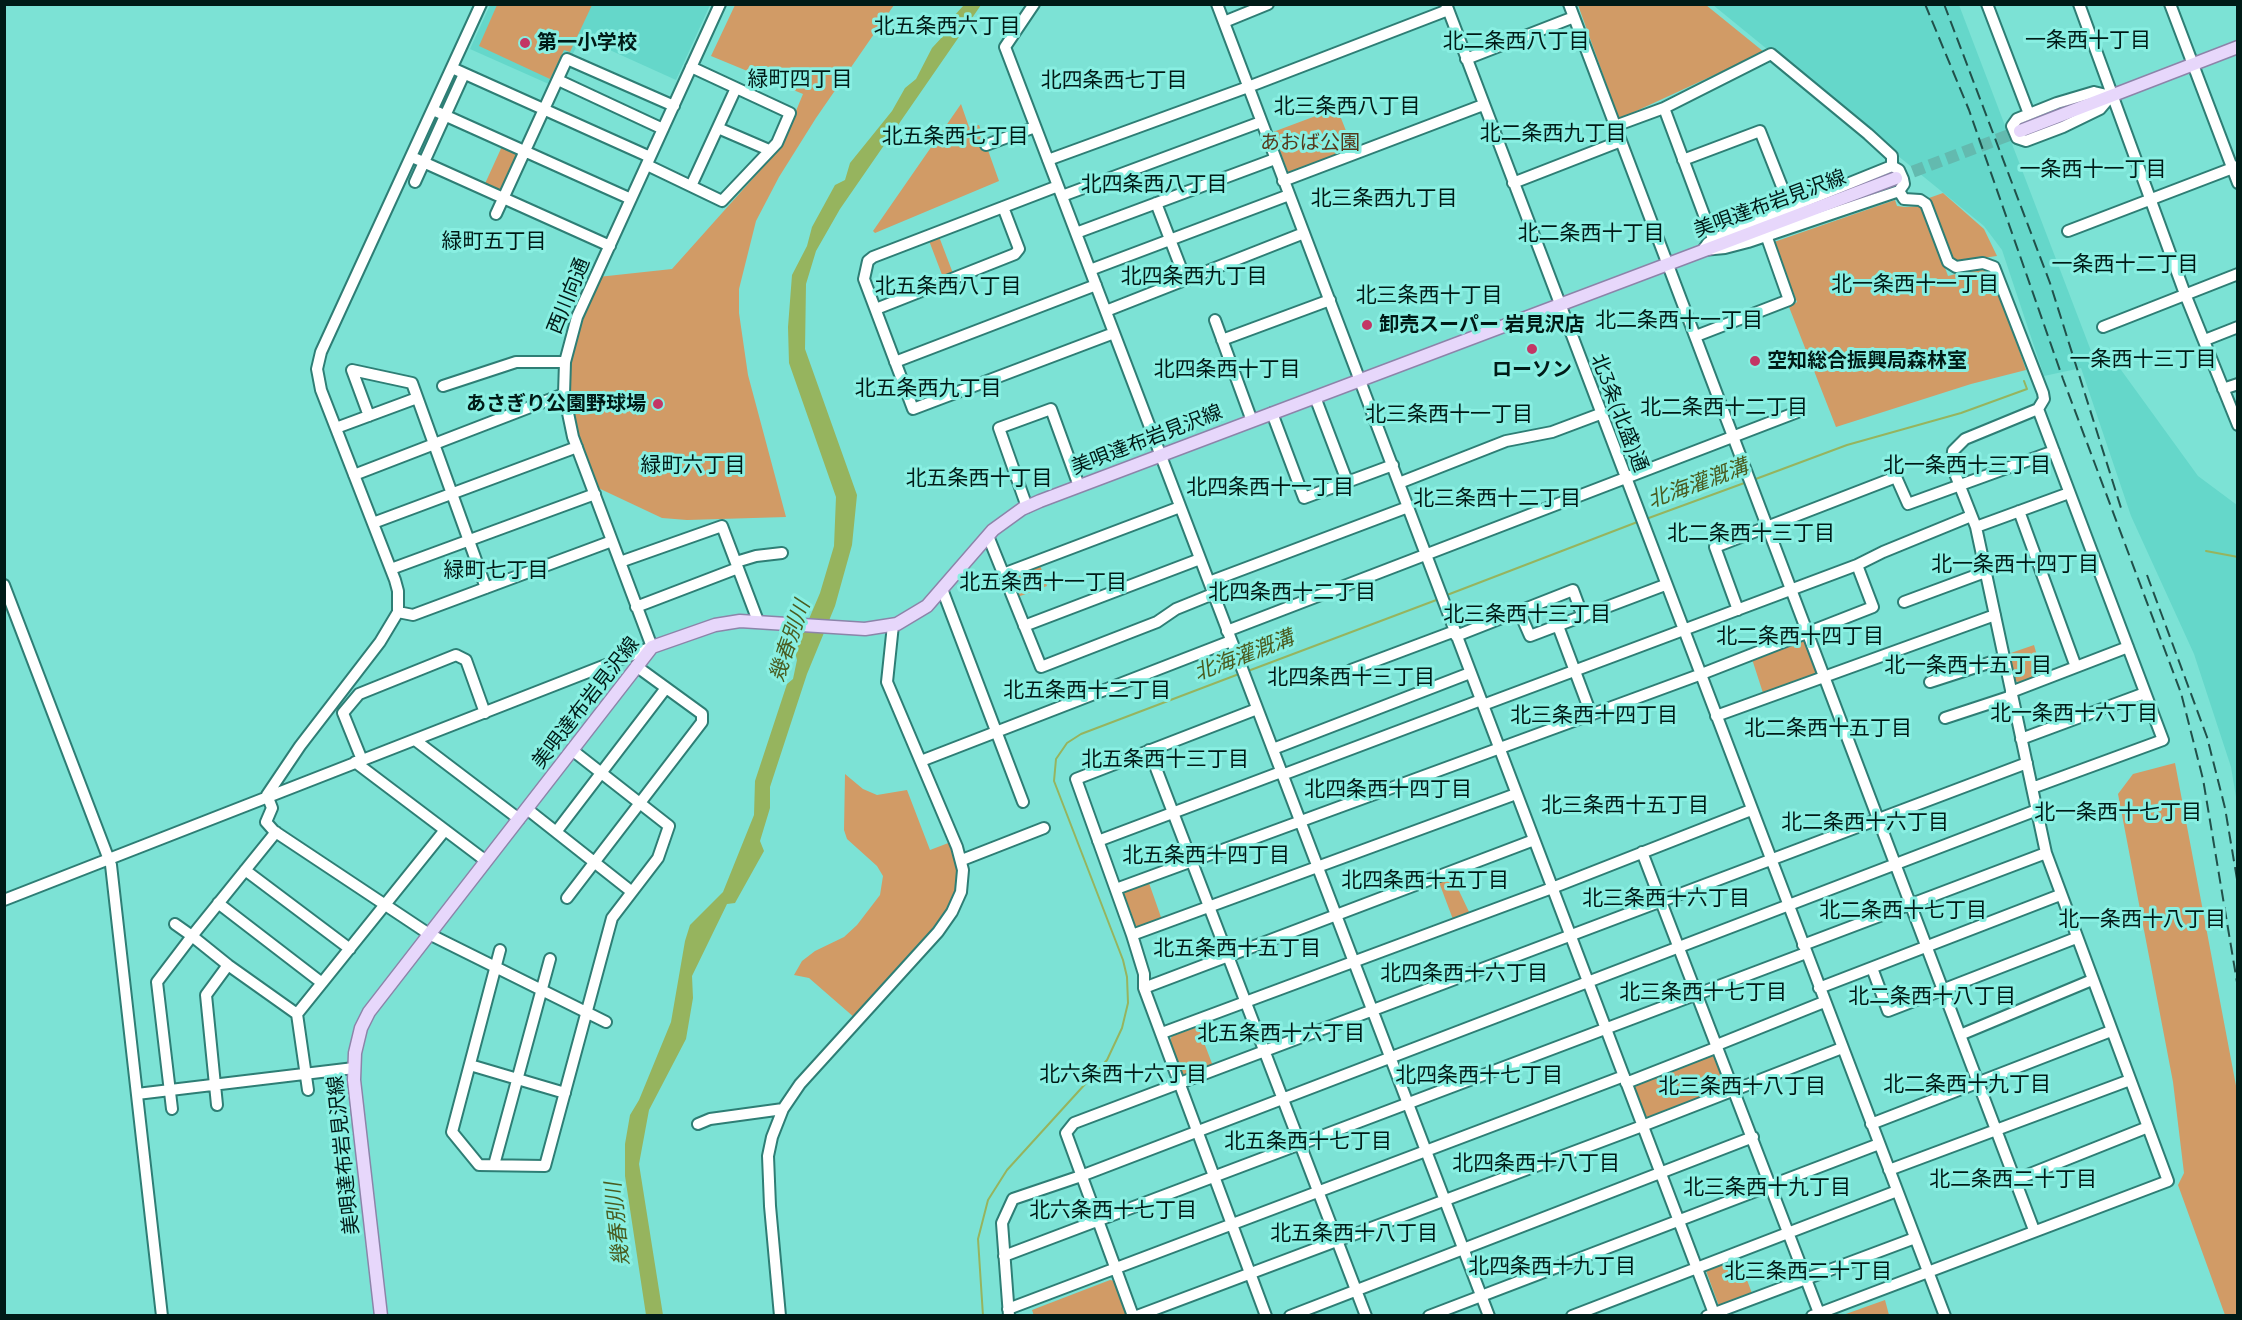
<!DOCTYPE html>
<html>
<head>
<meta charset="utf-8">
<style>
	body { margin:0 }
	#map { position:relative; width:2242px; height:1320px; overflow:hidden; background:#7ce2d5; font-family:Montserrat,sans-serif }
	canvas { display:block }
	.frame { position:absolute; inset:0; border:6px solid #001b17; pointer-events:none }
</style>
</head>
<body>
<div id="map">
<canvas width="2242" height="1320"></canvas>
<div class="frame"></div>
</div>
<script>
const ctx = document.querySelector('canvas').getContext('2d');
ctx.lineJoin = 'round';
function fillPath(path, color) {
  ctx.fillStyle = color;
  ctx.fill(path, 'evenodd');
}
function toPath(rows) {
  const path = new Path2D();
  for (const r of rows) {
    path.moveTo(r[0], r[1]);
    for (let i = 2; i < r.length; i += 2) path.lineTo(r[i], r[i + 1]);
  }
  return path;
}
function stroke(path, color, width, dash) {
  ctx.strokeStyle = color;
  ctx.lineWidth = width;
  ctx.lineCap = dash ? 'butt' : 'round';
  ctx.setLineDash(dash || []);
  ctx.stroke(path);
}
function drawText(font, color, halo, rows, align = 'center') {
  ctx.font = font + ' Montserrat,"Noto Sans JP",sans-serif';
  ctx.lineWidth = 6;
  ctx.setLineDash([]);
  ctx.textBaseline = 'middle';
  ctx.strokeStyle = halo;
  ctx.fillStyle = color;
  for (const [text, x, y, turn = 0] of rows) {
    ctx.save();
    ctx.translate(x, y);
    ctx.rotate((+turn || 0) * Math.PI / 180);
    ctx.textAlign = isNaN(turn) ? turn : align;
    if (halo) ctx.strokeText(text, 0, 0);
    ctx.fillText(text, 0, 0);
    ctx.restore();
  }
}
const built = toPath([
	[490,5,710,5,676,80,581,37,572,56,566,54,551,85,470,49],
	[1713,5,1959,5,2096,364,2116,363,2198,476,2237,505,2237,803,2231,767,2194,654,2131,516,2081,368,2044,376,2002,250,1984,226]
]);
const green = toPath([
	[497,5,497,4,592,5,570,52,564,50,550,79,479,46],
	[735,5,894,5,816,118,779,177,756,221,739,289,739,313,748,375,786,517,687,520,662,518,594,486,581,450,568,398,569,349,598,277,672,269,781,147,803,94,711,56],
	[1578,5,1706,5,1764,52,1619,119],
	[961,104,969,127,979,125,999,181,875,233,873,231],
	[1337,108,1354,151,1289,175,1273,132],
	[504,142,524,151,503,197,483,188],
	[1943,193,1984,229,1997,256,1953,262,1948,255,1929,198],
	[1895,200,1897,206,1905,207,1923,206,1948,276,1983,267,1993,273,2026,370,1971,384,1836,427,1789,307,1797,302,1774,242],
	[938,234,954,276,944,280,928,238],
	[1039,562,1047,586,1015,598,1005,575],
	[1801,641,1804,641,1816,671,1814,674,1763,693,1752,659],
	[2034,645,2042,673,2019,682,2014,681,2008,654],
	[2175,763,2237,1091,2237,1315,2225,1315,2178,1185,2184,1173,2173,1082,2118,794,2133,774],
	[845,774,863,789,877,795,907,790,930,850,951,842,959,866,957,890,946,916,855,1018,809,978,794,975,802,961,815,951,844,937,857,925,880,895,883,876,877,866,847,839,844,830],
	[1450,872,1471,916,1454,922,1437,877],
	[1149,883,1162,920,1137,928,1134,926,1122,893],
	[1198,1027,1213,1066,1187,1076,1181,1074,1169,1042,1172,1036],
	[1716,1051,1730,1088,1645,1120,1631,1083],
	[1738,1256,1753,1296,1720,1309,1705,1268],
	[1110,1280,1115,1281,1127,1312,1126,1316,1034,1316,1032,1310],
	[1885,1300,1889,1315,1843,1315]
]);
const water = toPath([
	[964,5,981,5,840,209,816,251,806,284,805,349,857,495,852,545,835,606,807,674,770,787,770,808,760,841,764,851,735,903,727,904,692,976,693,998,686,1039,649,1110,639,1164,663,1315,646,1315,625,1176,625,1144,630,1115,639,1100,671,1022,685,941,690,925,723,892,754,815,755,781,787,684,793,679,797,660,795,652,820,593,834,546,836,497,789,363,788,327,792,275,807,246,812,227,835,185,845,180,850,163,892,111,905,88,916,79,932,48,944,35,943,28]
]);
const stream = toPath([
	[1753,480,1847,445,1961,413,2027,389,2024,381],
	[1646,519,1747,482],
	[2206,551,2238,557],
	[1447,595,1640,521],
	[1248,671,1439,599],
	[983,1316,978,1239,988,1200,1007,1170,1107,1060,1122,1028,1128,1003,1127,977,1123,960,1054,781,1056,759,1067,743,1081,734,1239,674]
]);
const majorTunnel = toPath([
	[1896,178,2020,131]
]);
const minor = toPath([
	[481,4,321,352,317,369,321,390,395,580,398,591,398,612,380,642,300,746,267,795,272,808,266,822,274,831,429,934,606,1022],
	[1034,4,1005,47,1489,1316],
	[1217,4,1715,1316],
	[1446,4,1945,1316],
	[1569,4,2034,1230],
	[1987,4,2029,114],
	[2079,4,2185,294,2238,425],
	[2170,4,2238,183],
	[1224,22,1268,4],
	[1466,59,1574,17],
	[452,68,650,157],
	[558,80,663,129],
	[2094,92,2111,96,2100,109,2063,127,2026,141,2017,138,2012,126,2017,119,2057,103,2094,92],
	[1664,108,1771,54,1868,134,1892,156,1892,166],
	[433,110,631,199],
	[1615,126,1664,108,1713,239],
	[718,128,769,150],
	[986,145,1035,127],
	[412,157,610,246],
	[1048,160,1248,87,1448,10],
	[1683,160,1760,131,1790,207],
	[647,165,722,201,777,143,790,113,691,67],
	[1892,166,1899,170,1903,179,1904,184,1899,191,1748,242,1725,248,1703,250,1708,243,1731,231,1892,166],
	[1283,181,1483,105],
	[415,182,464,74],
	[1513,183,1621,141],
	[691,186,736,88],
	[1058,186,873,257,868,261,864,279,913,409,1114,333],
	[1062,196,1261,122],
	[1156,203,1186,281],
	[496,214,567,59,674,106],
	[2068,231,2238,166],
	[1076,233,1275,159],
	[1090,270,1289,195],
	[876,309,1015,254,1019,249,1003,207],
	[1106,311,1304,233],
	[1215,320,1252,421],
	[2103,327,2238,274],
	[1696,336,1789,300,1766,235],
	[1222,340,1330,300],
	[2205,340,2238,327],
	[895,362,1096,285],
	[443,386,516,362,565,362],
	[2223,389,2238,384],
	[1315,397,1347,481],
	[1272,413,1304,498,1393,465],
	[369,416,352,370,412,383,486,588],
	[336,428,417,398],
	[354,475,564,394],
	[1399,483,1506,441,1552,432,1600,414],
	[1027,507,999,428,1051,409,1079,486],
	[2019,511,2076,667],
	[373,523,577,447],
	[1976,527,2069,493],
	[988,536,1041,667,1157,622,1176,609,1213,594],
	[620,562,722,526,758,621],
	[736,562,756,556,782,553],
	[391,569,595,494],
	[1003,574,1180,507],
	[1209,582,1408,507],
	[4,585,111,865,162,1316],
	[942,589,1023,802],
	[1904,602,1985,572],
	[636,607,738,568],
	[1738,610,1715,547,1896,477,1908,504,2054,451],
	[1519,611,1530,636,1665,585],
	[398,612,413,615,612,541],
	[1024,626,1200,559],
	[1558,626,1591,714],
	[1227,631,1800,411],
	[1456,636,1573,590,1583,617],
	[1351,670,1455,631],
	[1930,682,2004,658],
	[2011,692,2128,647],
	[1483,705,1857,565,1883,552,1971,516],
	[1257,709,1076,779,1132,935,1144,974,1144,988,1266,1316],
	[1716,716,1995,615],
	[1945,718,2012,696],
	[2021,739,2145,693],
	[415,740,519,819],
	[1273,749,1470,673],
	[1149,750,1366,1316],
	[362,760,343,713,359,694,456,655,466,660,485,713],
	[921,761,1231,641],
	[355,762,486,861],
	[1282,775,1481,700],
	[2032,788,2163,740,2038,409],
	[527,809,632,892],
	[556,832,666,688],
	[1098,841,1281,772],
	[1642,852,1819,1313],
	[962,860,1044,828],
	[245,870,350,949],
	[1116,889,1699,675,1873,607,1857,565],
	[567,898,702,722,702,714,636,666],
	[4,900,652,647,573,437,564,394,565,362,577,317,720,4],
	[218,903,322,983],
	[175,924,192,936,276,832],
	[1132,935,1516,794],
	[1803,945,2046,853],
	[500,950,452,1132,479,1165,545,1166,612,918,658,858,669,826,572,750],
	[1872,968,1888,1011,2076,938],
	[1144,988,1534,840],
	[1819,988,2060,895],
	[1162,1033,1552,888,1751,810],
	[1960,1035,2092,980],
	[1717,1045,1824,1002],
	[470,1065,565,1093],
	[1626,1083,1718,1047],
	[308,1090,297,1014,445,830],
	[137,1094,354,1068],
	[217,1105,206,995,228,965,297,1014],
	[172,1109,157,982,192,936,228,965],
	[698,1124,710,1119,783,1109],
	[1871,1124,2111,1031],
	[494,1165,550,959],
	[1889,1170,2130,1080],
	[2015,1180,2148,1127],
	[1004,1256,1806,953],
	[1008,1309,1624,1076],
	[780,1316,770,1206,768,1156,772,1137,783,1109,800,1084,938,932,952,912,961,892,963,870,957,847,887,682,893,625],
	[1009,1316,1002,1223,1013,1199,1081,1176,2037,810],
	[1133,1316,1066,1133,1074,1123,2027,763],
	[1137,1316,1637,1128,1842,1048],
	[1290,1316,1753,1137],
	[1429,1316,1879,1144],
	[1572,1316,1897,1191],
	[1707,1316,1915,1238],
	[1812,1316,2168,1181,2046,853,1976,527,1952,466,1953,451,1965,439,2038,409,2044,399,2043,393,1994,267,1983,263,1956,267,1948,262,1926,204,1920,200,1904,199,1899,191]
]);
const major = toPath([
	[2020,131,2238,47],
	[381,1316,354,1080,355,1053,361,1028,369,1012,652,647,715,625,740,621,865,629,897,624,927,606,993,530,1022,509,1040,501,1896,178]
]);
const rail = toPath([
	[1925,4,1969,110,2063,379,2181,693,2203,779,2238,988],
	[1944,4,2050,283,2121,508],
	[2147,575,2207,737,2225,808,2238,885]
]);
const markers = [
	[525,43,6,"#c33665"],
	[1367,325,6,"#c33665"],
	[1532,349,6,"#c33665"],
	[1755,361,6,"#c33665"],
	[658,404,6,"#c33665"]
];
const poiNames = [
	["第一小学校",537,43],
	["卸売スーパー 岩見沢店",1379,325],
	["空知総合振興局森林室",1767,361],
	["ローソン",1532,370,"center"],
	["あさぎり公園野球場",646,404,"right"]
];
const parkNames = [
	["あおば公園",1310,143]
];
const streetNames = [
	["美唄達布岩見沢線",1770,204,-20],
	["西川向通",569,296,-68],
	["北3条(北盛)通",1619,413,69],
	["美唄達布岩見沢線",1147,440,-21],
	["美唄達布岩見沢線",586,703,-52],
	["美唄達布岩見沢線",344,1155,-96]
];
const neighbourhoodNames = [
	["北五条西六丁目",947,27],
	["一条西十丁目",2088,41],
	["北二条西八丁目",1516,42],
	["緑町四丁目",800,80],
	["北四条西七丁目",1114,81],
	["北三条西八丁目",1347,107],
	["北二条西九丁目",1553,134],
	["北五条西七丁目",955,137],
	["一条西十一丁目",2093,170],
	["北四条西八丁目",1154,185],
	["北三条西九丁目",1384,199],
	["北二条西十丁目",1591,234],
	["緑町五丁目",494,242],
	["一条西十二丁目",2125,265],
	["北四条西九丁目",1194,277],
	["北一条西十一丁目",1915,285],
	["北五条西八丁目",948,287],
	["北三条西十丁目",1429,296],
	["北二条西十一丁目",1679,321],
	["一条西十三丁目",2143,360],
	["北四条西十丁目",1227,370],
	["北五条西九丁目",928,389],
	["北二条西十二丁目",1724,408],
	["北三条西十一丁目",1449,415],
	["緑町六丁目",693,466],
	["北一条西十三丁目",1967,466],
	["北五条西十丁目",979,479],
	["北四条西十一丁目",1270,488],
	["北三条西十二丁目",1497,499],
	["北二条西十三丁目",1751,534],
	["北一条西十四丁目",2015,565],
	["緑町七丁目",496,571],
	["北五条西十一丁目",1043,583],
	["北四条西十二丁目",1292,593],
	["北三条西十三丁目",1527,615],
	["北二条西十四丁目",1800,637],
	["北一条西十五丁目",1968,666],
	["北四条西十三丁目",1351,678],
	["北五条西十二丁目",1087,691],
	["北一条西十六丁目",2074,714],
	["北三条西十四丁目",1594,716],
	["北二条西十五丁目",1828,729],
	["北五条西十三丁目",1165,760],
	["北四条西十四丁目",1388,790],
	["北三条西十五丁目",1625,806],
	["北一条西十七丁目",2118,813],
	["北二条西十六丁目",1865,823],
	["北五条西十四丁目",1206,856],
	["北四条西十五丁目",1425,881],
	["北三条西十六丁目",1666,899],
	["北二条西十七丁目",1903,911],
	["北一条西十八丁目",2142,920],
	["北五条西十五丁目",1237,949],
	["北四条西十六丁目",1464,974],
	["北三条西十七丁目",1703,993],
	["北二条西十八丁目",1932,997],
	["北五条西十六丁目",1281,1034],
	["北六条西十六丁目",1123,1075],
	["北四条西十七丁目",1479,1076],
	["北二条西十九丁目",1967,1085],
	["北三条西十八丁目",1742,1087],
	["北五条西十七丁目",1308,1142],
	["北四条西十八丁目",1536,1164],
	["北二条西二十丁目",2013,1180],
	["北三条西十九丁目",1767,1188],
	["北六条西十七丁目",1113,1211],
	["北五条西十八丁目",1354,1234],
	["北四条西十九丁目",1552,1267],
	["北三条西二十丁目",1808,1272]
];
const waterNames = [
	["北海灌漑溝",1698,484,-20],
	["幾春別川",790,641,-71],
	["北海灌漑溝",1244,656,-21],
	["幾春別川",618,1224,-96]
];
fillPath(built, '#65d7ca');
fillPath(green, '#d19b66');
fillPath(water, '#96b45e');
stroke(stream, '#96b45e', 2);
stroke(majorTunnel, '#63baaf', 12, [12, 6]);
stroke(minor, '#2e7e75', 14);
stroke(major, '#8c84a9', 15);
stroke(minor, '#fff', 10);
stroke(major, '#e7d7fb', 12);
stroke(rail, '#21504a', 2, [12, 6]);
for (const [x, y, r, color] of markers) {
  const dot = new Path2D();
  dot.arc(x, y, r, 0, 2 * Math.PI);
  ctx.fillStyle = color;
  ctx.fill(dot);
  stroke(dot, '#89efe2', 2);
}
drawText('bold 20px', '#001b17', '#89efe2', poiNames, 'left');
drawText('20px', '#55391c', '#89efe2', parkNames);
drawText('20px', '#001b17', '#89efe2', streetNames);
drawText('21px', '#001b17', '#89efe2', neighbourhoodNames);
drawText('italic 21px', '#495c20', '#89efe2', waterNames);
</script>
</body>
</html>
